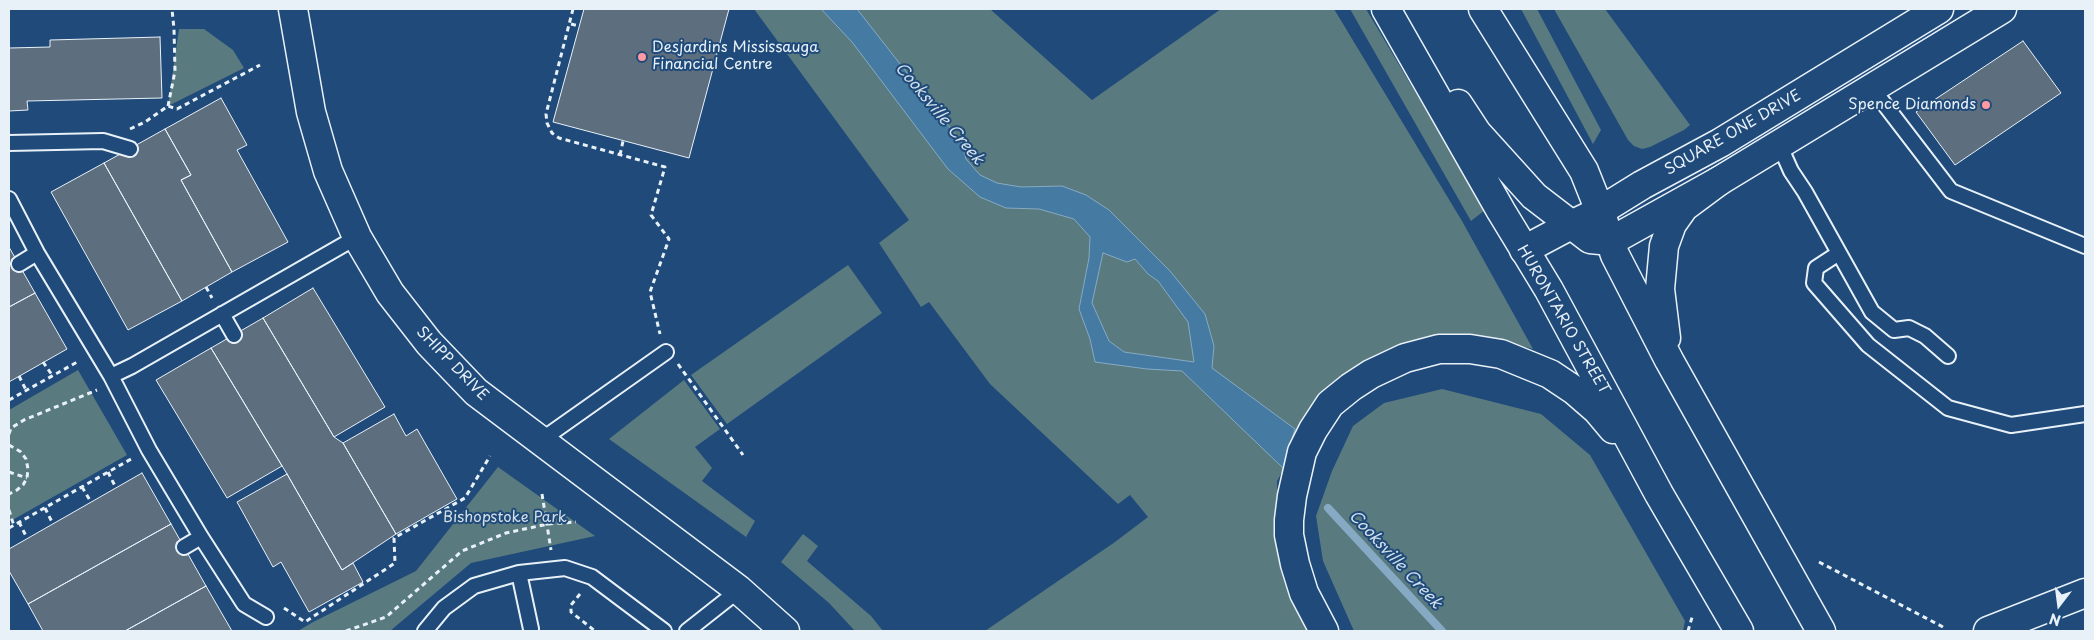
<!DOCTYPE html>
<html>
<head>
<meta charset="utf-8">
<style>
	body { margin:0 }
	#map { position:relative; width:2094px; height:640px; overflow:hidden; background:#1f4a7a; font-family:"Playpen Sans",sans-serif }
	canvas { display:block }
	.frame { position:absolute; inset:0; border:10px solid #e8f1f8; pointer-events:none }
	.north { position:absolute; left:2034px; top:580px; width:50px; height:50px; -webkit-text-stroke:4px #1f4a7a; paint-order:stroke; rotate:195deg; font-size:14px; font-weight:700; line-height:20px; text-align:center; color:#e8f1f8 }
	.north::after { content:''; display:block; margin:auto; width:18px; height:22px; background:#e8f1f8; clip-path:polygon(50% 0,100% 100%,50% 72%,0 100%) }
</style>
</head>
<body>
<div id="map">
<canvas width="2094" height="640"></canvas>
<div class="frame"></div>
<div class="north">N</div>
</div>
<script>
const ctx = document.querySelector('canvas').getContext('2d');
ctx.lineJoin = 'round';
function fillPath(path, color) {
  ctx.fillStyle = color;
  ctx.fill(path, 'evenodd');
}
function toPath(rows) {
  const path = new Path2D();
  for (const r of rows) {
    path.moveTo(r[0], r[1]);
    for (let i = 2; i < r.length; i += 2) path.lineTo(r[i], r[i + 1]);
  }
  return path;
}
function stroke(path, color, width, dash) {
  ctx.strokeStyle = color;
  ctx.lineWidth = width;
  ctx.lineCap = dash ? 'butt' : 'round';
  ctx.setLineDash(dash || []);
  ctx.stroke(path);
}
function drawText(font, color, halo, rows, align = 'center') {
  ctx.font = font + ' "Playpen Sans",sans-serif';
  ctx.lineWidth = 4;
  ctx.setLineDash([]);
  ctx.textBaseline = 'middle';
  ctx.strokeStyle = halo;
  ctx.fillStyle = color;
  for (const [text, x, y, turn = 0] of rows) {
    ctx.save();
    ctx.translate(x, y);
    ctx.rotate((+turn || 0) * Math.PI / 180);
    ctx.textAlign = isNaN(turn) ? turn : align;
    if (halo) ctx.strokeText(text, 0, 0);
    ctx.fillText(text, 0, 0);
    ctx.restore();
  }
}
const green = toPath([
	[754,9,990,9,1092,100,1221,9,1334,9,1462,221,1533,349,1505,342,1326,395,1277,481,1278,533,1313,631,985,631,1115,542,1148,517,1130,495,1118,504,990,384,929,302,921,307,879,243,909,220],
	[1350,9,1366,9,1485,210,1471,221],
	[1521,9,1537,9,1601,130,1593,144],
	[1554,9,1605,9,1690,125,1684,130,1650,147,1642,149,1634,146,1628,140],
	[179,29,204,29,233,50,244,68,168,106],
	[848,265,882,313,727,424,691,375],
	[78,370,127,455,9,522,9,410],
	[684,380,720,429,695,447,712,468,702,481,755,521,746,537,609,439],
	[1442,389,1541,414,1590,455,1685,621,1683,631,1354,631,1323,561,1316,516,1332,471,1353,426,1384,403],
	[498,467,595,536,471,563,390,631,298,631,313,622,416,571],
	[803,534,818,546,807,561,871,616,883,631,855,631,829,603,781,562]
]);
const water = toPath([
	[821,9,857,9,962,143,966,159,980,175,997,183,1021,187,1062,186,1086,195,1109,210,1170,271,1205,314,1214,346,1212,368,1295,429,1283,468,1182,371,1147,369,1095,362,1090,339,1079,309,1089,258,1090,237,1074,219,1039,209,1006,208,980,197,948,169,852,42,821,9],
	[1103,253,1127,262,1135,259,1148,274,1158,281,1188,322,1194,362,1124,352,1109,341,1092,303,1103,253]
]);
const stream = toPath([
	[1328,508,1442,631]
]);
const building = toPath([
	[584,9,729,9,689,158,553,122,584,9],
	[160,37,162,98,27,101,28,110,9,111,9,48,50,47,50,40,160,37],
	[2023,41,2061,93,1955,165,1916,112,2023,41],
	[221,98,247,145,237,150,288,242,232,272,181,180,191,175,165,129,221,98],
	[165,129,191,175,181,180,232,272,182,301,104,163,165,129],
	[104,163,182,301,128,330,51,192,104,163],
	[9,247,35,293,9,307,9,247],
	[313,288,385,407,334,437,263,318,313,288],
	[35,293,67,349,9,382,9,307,35,293],
	[263,318,334,437,343,443,396,534,342,570,287,474,211,348,263,318],
	[211,348,282,466,227,498,156,380,211,348],
	[394,414,406,436,417,429,457,499,396,534,343,443,394,414],
	[142,473,171,524,28,604,9,571,9,549,142,473],
	[287,474,342,570,353,563,363,582,309,612,281,562,273,567,237,502,287,474],
	[171,524,206,586,125,631,43,631,28,604,171,524],
	[206,586,232,631,125,631,206,586]
]);
const path = toPath([
	[573,9,546,114,547,123,552,133,559,138,665,167,651,215,669,239,650,292,660,334],
	[571,24,579,26],
	[168,106,175,71,174,29,172,9],
	[130,129,145,122,168,106,177,109,260,65],
	[620,155,623,141],
	[206,287,212,298],
	[43,362,52,375],
	[678,364,743,455],
	[19,376,26,390],
	[9,400,79,361],
	[9,434,11,428,24,420,97,390],
	[9,445,21,452,26,459,28,469,27,478,23,485,17,490,9,494],
	[9,472,27,478],
	[108,472,116,488],
	[82,487,91,502],
	[542,494,551,550],
	[45,508,53,524],
	[9,510,14,526],
	[19,522,27,538],
	[9,528,133,458],
	[1819,562,1943,627],
	[580,594,571,605,571,612,595,631],
	[284,608,305,622,395,563,394,538,465,498,490,456],
	[346,631,386,617,462,551,506,533,548,524,576,522],
	[1688,631,1693,614]
]);
const lane = toPath([
	[1872,88,1951,191,2085,246],
	[9,143,103,141,130,149],
	[1779,144,1791,171,1805,192,1872,312,1894,330,1909,328,1925,336,1948,356],
	[9,199,37,253,111,376,149,450,201,537,244,604,266,617],
	[1839,253,1816,268,1814,283,1868,345,1948,408,2011,425,2085,414],
	[19,264,37,253],
	[222,314,234,335],
	[111,376,132,366,357,237],
	[540,441,666,352],
	[184,547,201,537],
	[519,573,531,629],
	[425,631,444,608,474,586,519,573,565,568,592,577,664,631],
	[687,631,739,590]
]);
const street = toPath([
	[293,9,311,112,328,171,357,237,390,293,429,343,476,392,739,590,785,631]
]);
const secondary = toPath([
	[1611,241,1719,181,2002,9],
	[1524,250,1571,225,1600,211,1642,185,1720,143,1939,9],
	[1988,631,2085,593]
]);
const primary = toPath([
	[1386,9,1501,211,1549,290,1659,494,1739,631],
	[1483,9,1584,171,1600,211,1615,255,1669,360,1821,631],
	[1458,104,1477,133,1534,196,1590,239,1611,241],
	[1666,338,1660,289,1664,246,1672,224,1684,207,1719,181],
	[1324,631,1304,593,1295,564,1289,535,1289,520,1292,496,1302,452,1313,430,1330,404,1351,387,1371,374,1405,358,1439,349,1470,349,1501,354,1550,374,1574,390,1597,410,1613,429]
]);
const markers = [
	[642,57,5,"#ff9aa2"],
	[1986,105,5,"#ff9aa2"]
];
const poiNames = [
	["Desjardins Mississauga",652,48],
	["Financial Centre",652,65],
	["Spence Diamonds",1976,105,"right"]
];
const streetNames = [
	["SQUARE ONE DRIVE",1733,133,-30],
	["HURONTARIO STREET",1563,320,60],
	["SHIPP DRIVE",452,364,46]
];
const parkNames = [
	["Bishopstoke Park",505,518]
];
const waterNames = [
	["Cooksville Creek",939,114,50],
	["Cooksville Creek",1395,560,47]
];
fillPath(green, '#597b80');
fillPath(water, '#457aa2');
stroke(water, '#86aac4', 1);
stroke(stream, '#86aac4', 8);
fillPath(building, '#5d6e7e');
stroke(building, '#e8f1f8', 1);
stroke(lane, '#e8f1f8', 18);
stroke(street, '#e8f1f8', 31);
stroke(secondary, '#e8f1f8', 31);
stroke(primary, '#e8f1f8', 31);
stroke(path, '#e8f1f8', 3, [5, 4]);
stroke(lane, '#1f4a7a', 14);
stroke(street, '#1f4a7a', 28);
stroke(secondary, '#1f4a7a', 28);
stroke(primary, '#1f4a7a', 28);
for (const [x, y, r, color] of markers) {
  const dot = new Path2D();
  dot.arc(x, y, r, 0, 2 * Math.PI);
  ctx.fillStyle = color;
  ctx.fill(dot);
  stroke(dot, '#1f4a7a', 2);
}
drawText('15px', '#e8f1f8', '#1f4a7a', poiNames, 'left');
drawText('15px', '#e8f1f8', '#1f4a7a', streetNames);
drawText('15px', '#d3dfe6', '#1f4a7a', parkNames);
drawText('italic 16px', '#d0dfeb', '#1f4a7a', waterNames);
</script>
</body>
</html>
